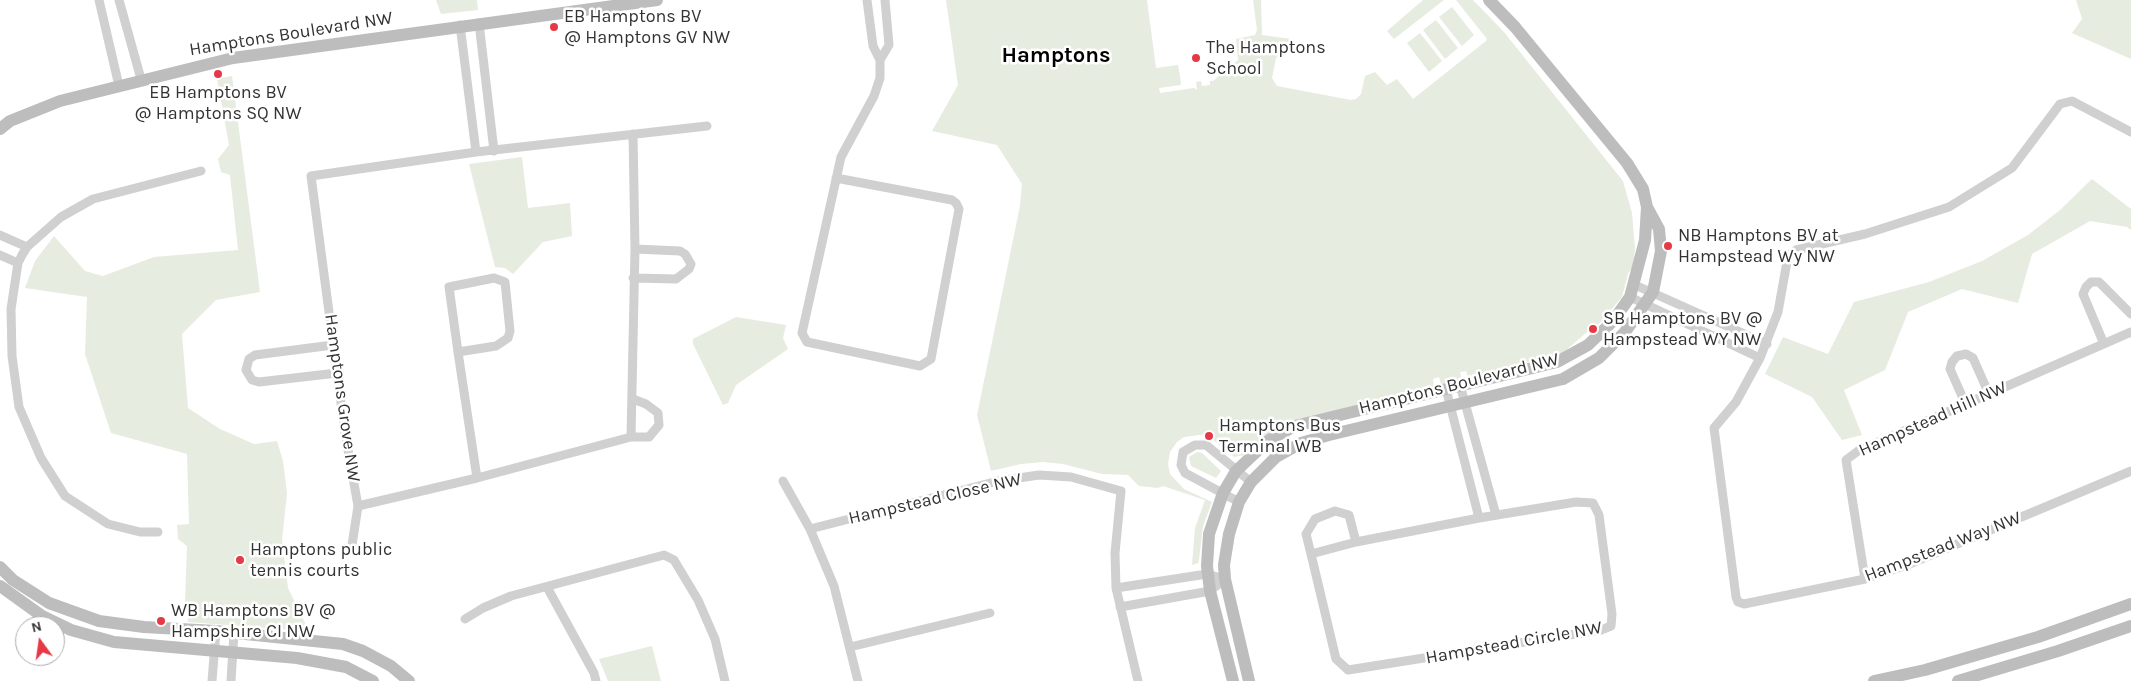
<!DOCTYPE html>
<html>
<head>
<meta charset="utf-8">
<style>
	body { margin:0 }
	#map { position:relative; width:2131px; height:681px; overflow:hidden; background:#fff; font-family:Karla,sans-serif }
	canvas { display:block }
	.north { position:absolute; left:15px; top:616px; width:50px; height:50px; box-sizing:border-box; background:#fff; border:1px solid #adadad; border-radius:50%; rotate:346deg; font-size:14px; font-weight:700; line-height:20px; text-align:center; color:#333 }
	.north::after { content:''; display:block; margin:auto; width:18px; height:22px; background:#e63946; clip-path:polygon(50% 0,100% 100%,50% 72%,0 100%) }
</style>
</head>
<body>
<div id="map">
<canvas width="2131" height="681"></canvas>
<div class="north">N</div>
</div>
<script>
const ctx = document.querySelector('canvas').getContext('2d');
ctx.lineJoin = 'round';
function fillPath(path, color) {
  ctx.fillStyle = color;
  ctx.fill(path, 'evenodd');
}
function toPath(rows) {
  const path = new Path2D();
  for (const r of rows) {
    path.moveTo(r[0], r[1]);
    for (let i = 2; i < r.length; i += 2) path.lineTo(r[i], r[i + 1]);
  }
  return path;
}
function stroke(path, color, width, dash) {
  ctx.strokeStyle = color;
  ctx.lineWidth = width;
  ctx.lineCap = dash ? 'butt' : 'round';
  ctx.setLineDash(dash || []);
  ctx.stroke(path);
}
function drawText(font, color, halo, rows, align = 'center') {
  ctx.font = font + ' Karla,sans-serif';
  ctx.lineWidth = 5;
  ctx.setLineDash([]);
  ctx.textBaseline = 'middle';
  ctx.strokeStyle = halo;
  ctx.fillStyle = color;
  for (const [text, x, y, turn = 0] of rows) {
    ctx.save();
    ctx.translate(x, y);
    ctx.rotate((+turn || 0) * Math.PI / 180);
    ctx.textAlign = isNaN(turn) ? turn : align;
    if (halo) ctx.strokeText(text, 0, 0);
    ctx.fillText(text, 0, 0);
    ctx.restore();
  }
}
const green = toPath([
	[436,0,477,0,478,10,441,14],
	[946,0,1147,0,1156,68,1178,65,1180,76,1181,85,1159,88,1160,93,1194,88,1197,90,1196,82,1201,81,1202,86,1210,85,1210,81,1213,81,1238,60,1236,39,1255,35,1257,30,1253,0,1261,0,1262,35,1292,39,1290,51,1281,52,1276,58,1272,78,1277,86,1351,100,1356,99,1361,94,1365,76,1375,72,1387,85,1397,79,1413,99,1486,41,1487,39,1456,0,1473,0,1504,32,1623,181,1632,213,1635,248,1633,266,1628,274,1622,297,1598,325,1596,324,1563,353,1468,378,1466,371,1460,372,1462,380,1441,384,1439,377,1433,379,1434,386,1308,417,1244,455,1234,457,1211,438,1212,436,1207,434,1184,437,1177,442,1170,452,1168,464,1170,474,1184,489,1212,502,1203,526,1199,560,1198,563,1192,565,1195,528,1205,500,1163,486,1158,488,1139,486,1128,475,1102,474,1063,464,1043,462,1021,464,991,471,977,415,1020,206,1022,184,997,145,932,131,958,85],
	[1423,0,1444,0,1394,39,1387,31],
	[2076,0,2131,0,2131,59,2072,33,2082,19],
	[1452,7,1474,35,1462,46,1439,17],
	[1436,20,1458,48,1445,59,1423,30],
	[1420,33,1442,61,1429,72,1407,43],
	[232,76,260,292,216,300,182,334,188,408,220,429,254,444,277,441,283,461,287,493,282,540,288,588,305,623,305,631,188,622,185,601,187,546,178,539,177,525,189,524,187,454,111,433,85,354,87,297,25,288,35,261,54,236,85,271,103,276,154,257,238,250,230,175,221,172,218,159,229,145,217,79],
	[522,157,528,208,570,203,572,236,543,242,513,274,505,268,495,267,469,164],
	[2092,179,2131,209,2131,230,2127,227,2090,221,2032,254,2018,303,1962,289,1908,312,1885,370,1844,390,1862,435,1842,440,1812,397,1765,374,1783,337,1828,354,1854,302,1929,282,1982,261,2028,235,2060,210],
	[736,317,786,325,783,338,788,349,736,385,728,403,723,405,693,344,693,339],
	[1197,452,1202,453,1221,471,1216,478,1191,466,1189,457],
	[652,646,661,681,608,681,599,659]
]);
const street = toPath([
	[99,0,119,86],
	[119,0,141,79],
	[479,23,494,151],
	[460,25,476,152],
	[880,60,889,45,885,0],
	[2131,132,2072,101,2060,104,2012,168,1949,207,1865,234,1796,250,1788,256,1778,312,1760,358,1736,402,1714,428,1736,597,1738,602,1744,604,1865,579,1907,565,2131,471],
	[836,178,952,200,956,203,959,209,931,359,920,366,807,342,802,333,841,157,874,96,880,78,880,60,873,46,867,0],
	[0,235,27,247],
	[0,255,18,263],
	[633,278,676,279,689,269,691,264,685,254,680,251,635,249],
	[1635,285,1767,344],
	[1630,297,1760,358],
	[2104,344,2083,294,2086,287,2091,282,2099,282,2131,314],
	[333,345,255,355,249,359,246,370,252,380,259,382,337,373],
	[458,352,496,346,508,338,510,331,505,282,494,278,449,287,458,352,477,478],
	[1460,385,1496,515],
	[1446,389,1479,518],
	[1966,405,1950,369,1952,362,1957,356,1966,354,1973,358,1989,394],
	[631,437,649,437,659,425,658,413,646,404,633,399],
	[783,481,810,529],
	[1239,502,1185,473,1181,465,1183,452,1195,445,1206,445,1251,482],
	[358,506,477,478,631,437,635,249,633,134],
	[158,532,140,532,108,524,65,496,41,458,19,407,12,356,11,309,18,263,22,255,27,247,61,217,93,199,201,171],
	[352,545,358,506,345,433,311,176,476,152,707,126],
	[1311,554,1356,542,1479,518,1576,502,1593,503,1599,515,1612,614,1611,626,1601,630,1348,670,1336,659,1311,554,1306,534,1315,519,1335,511,1349,515,1356,542],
	[1865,579,1846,460,1858,451,2131,332],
	[547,587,594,673,596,681],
	[1116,588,1207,574,1225,579],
	[1120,607,1210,591,1225,579],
	[465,619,483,608,511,596,664,555,674,560,698,600,715,639,725,681],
	[850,647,990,613],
	[212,681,216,631],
	[231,681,234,633],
	[858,681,834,586,810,529,998,481,1039,475,1071,477,1121,491,1115,553,1116,588,1138,681]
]);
const secondary = toPath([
	[0,129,10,121,60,101,233,58,657,0],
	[0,567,13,580,49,603,99,621,144,627,216,631,343,644,363,651,391,666,409,681],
	[0,586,42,616,71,630,114,642,297,658,346,667,373,681],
	[1233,681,1210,591,1207,566,1209,534,1223,493,1236,471,1269,440,1295,426,1557,362,1588,345,1613,321,1630,297,1645,240,1647,207],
	[1249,681,1225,579,1224,565,1229,534,1239,502,1251,482,1276,457,1301,443,1329,435,1563,379,1599,358,1625,332,1653,292,1661,251,1659,229,1647,207,1643,189,1627,163,1515,27,1489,0],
	[1874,681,1925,670,2038,637,2131,604],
	[1958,681,2058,651,2131,626]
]);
const markers = [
	[554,27,5,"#e63946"],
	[1196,58,5,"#e63946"],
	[218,74,5,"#e63946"],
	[1668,246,5,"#e63946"],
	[1593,329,5,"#e63946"],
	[1209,436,5,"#e63946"],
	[240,560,5,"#e63946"],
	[161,621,5,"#e63946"]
];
const poiNames = [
	["EB Hamptons BV",564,17],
	["@ Hamptons GV NW",564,38],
	["The Hamptons",1206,48],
	["School",1206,69],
	["EB Hamptons BV",218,93,"center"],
	["@ Hamptons SQ NW",218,114,"center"],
	["NB Hamptons BV at",1678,236],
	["Hampstead Wy NW",1678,257],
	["SB Hamptons BV @",1603,319],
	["Hampstead WY NW",1603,340],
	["Hamptons Bus",1219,426],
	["Terminal WB",1219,447],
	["Hamptons public",250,550],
	["tennis courts",250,571],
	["WB Hamptons BV @",171,611],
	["Hampshire CI NW",171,632]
];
const streetNames = [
	["Hamptons Boulevard NW",291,34,-9],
	["Hamptons Boulevard NW",1459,384,-14],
	["Hamptons Grove NW",342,398,82],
	["Hampstead Hill NW",1933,419,-24],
	["Hampstead Close NW",935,499,-13],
	["Hampstead Way NW",1943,547,-21],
	["Hampstead Circle NW",1514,643,-10]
];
const districtNames = [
	["Hamptons",1056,56]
];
fillPath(green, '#e6ecdf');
stroke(street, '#d0d0d0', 9);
stroke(secondary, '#bdbdbd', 12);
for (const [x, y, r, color] of markers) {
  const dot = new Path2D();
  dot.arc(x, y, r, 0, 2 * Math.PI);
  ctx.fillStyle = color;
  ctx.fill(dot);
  stroke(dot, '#fff', 2);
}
drawText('18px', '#333', '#fff', poiNames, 'left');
drawText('18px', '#333', '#fff', streetNames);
drawText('bold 22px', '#000', '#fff', districtNames);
</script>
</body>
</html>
